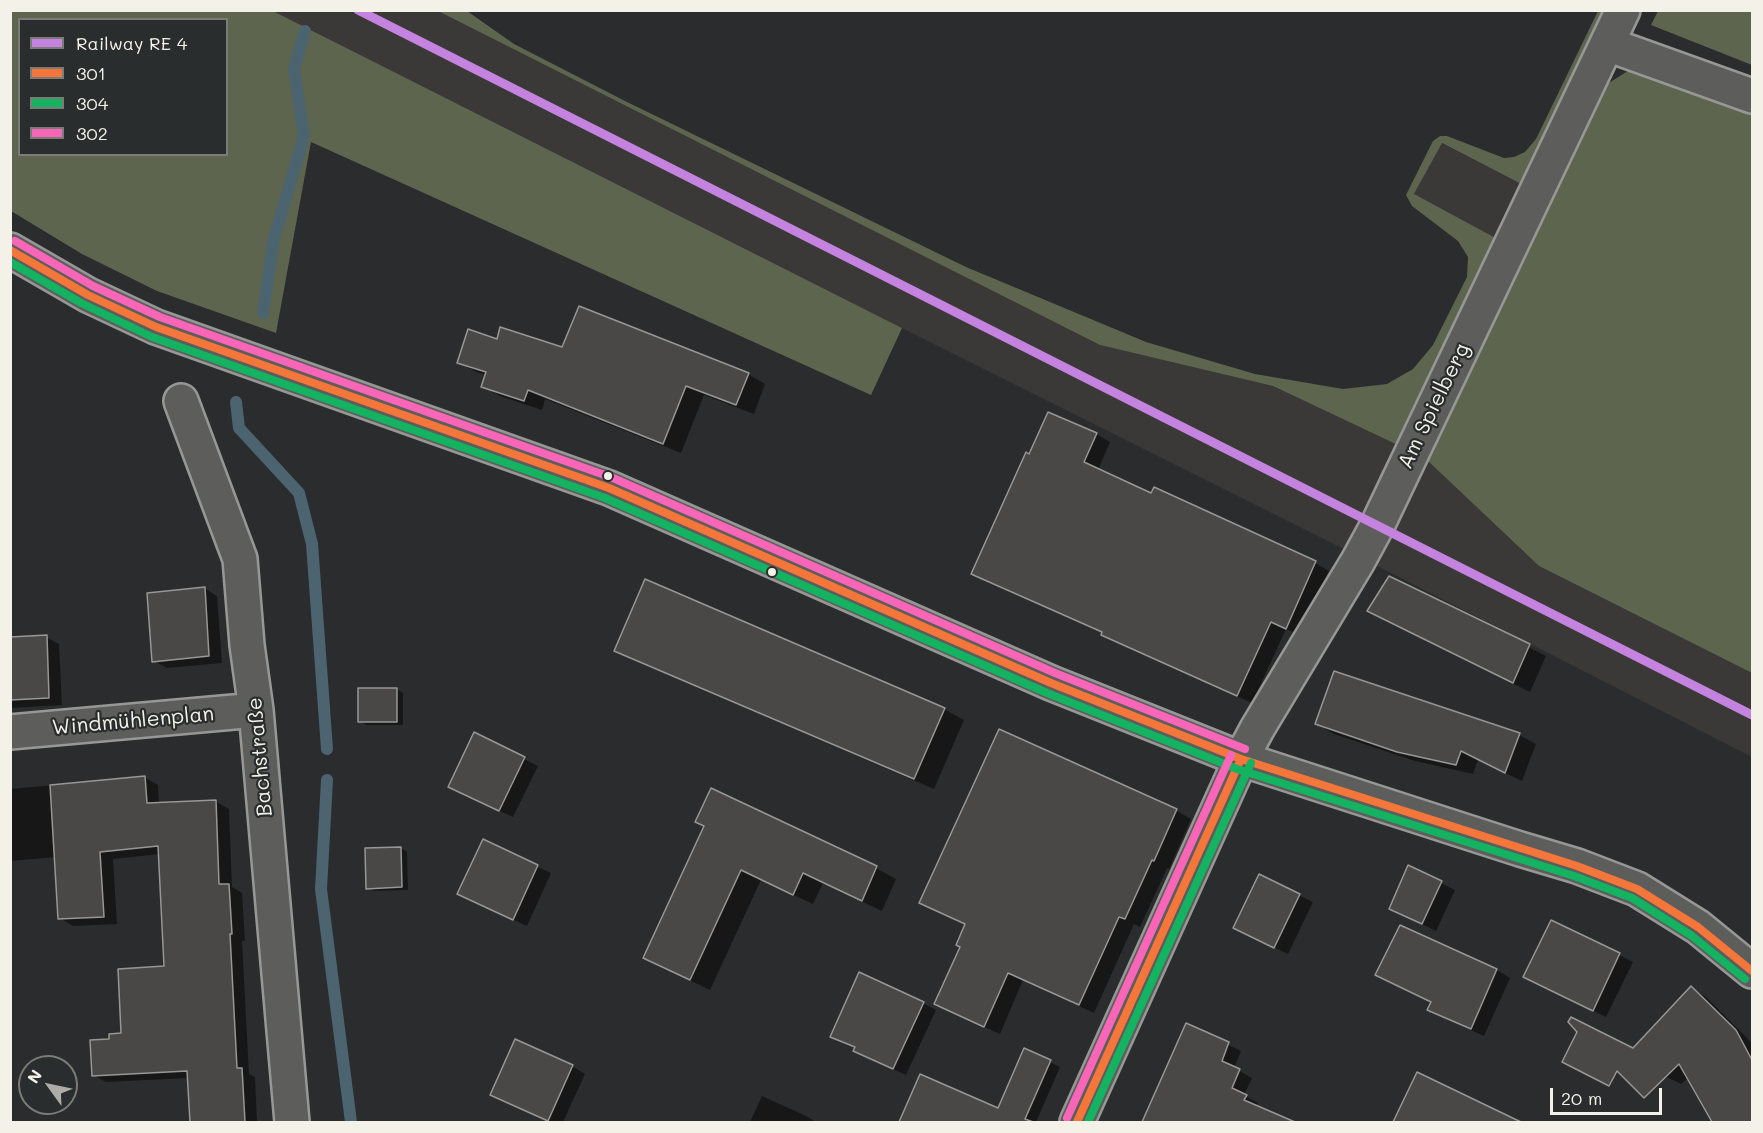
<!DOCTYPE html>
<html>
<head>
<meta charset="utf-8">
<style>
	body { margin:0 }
	#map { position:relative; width:1763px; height:1133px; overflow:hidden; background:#2b2c2d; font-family:Mali,sans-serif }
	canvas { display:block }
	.frame { position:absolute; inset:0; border:12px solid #f4f1e8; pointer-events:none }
	.legend { position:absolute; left:18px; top:18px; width:210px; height:138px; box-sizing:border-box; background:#2a2d2e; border:2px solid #7b7b78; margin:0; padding:8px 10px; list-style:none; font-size:18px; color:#f4f1e8 }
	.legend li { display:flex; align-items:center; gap:12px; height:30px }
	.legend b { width:30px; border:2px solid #7b7b78 }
	.north { position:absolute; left:18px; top:1055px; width:60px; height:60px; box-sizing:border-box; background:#2a2d2e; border:2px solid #7b7b78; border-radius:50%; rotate:303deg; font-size:16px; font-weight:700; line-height:24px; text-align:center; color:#f4f1e8 }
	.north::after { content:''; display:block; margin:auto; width:21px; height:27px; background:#aeaca7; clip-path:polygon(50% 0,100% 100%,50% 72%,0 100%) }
	.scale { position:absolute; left:1550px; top:1088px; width:112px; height:27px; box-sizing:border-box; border:3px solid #f4f1e8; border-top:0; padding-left:8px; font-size:18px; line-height:21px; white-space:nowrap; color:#f4f1e8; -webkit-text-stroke:4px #2a2d2e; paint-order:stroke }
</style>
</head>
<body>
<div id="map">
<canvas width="1763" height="1133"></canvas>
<div class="frame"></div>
<ul class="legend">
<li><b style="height:8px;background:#c483df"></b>Railway RE 4</li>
<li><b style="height:8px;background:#f5763a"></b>301</li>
<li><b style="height:8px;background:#13b361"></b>304</li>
<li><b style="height:8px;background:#fa66b7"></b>302</li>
</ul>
<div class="north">N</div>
<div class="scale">20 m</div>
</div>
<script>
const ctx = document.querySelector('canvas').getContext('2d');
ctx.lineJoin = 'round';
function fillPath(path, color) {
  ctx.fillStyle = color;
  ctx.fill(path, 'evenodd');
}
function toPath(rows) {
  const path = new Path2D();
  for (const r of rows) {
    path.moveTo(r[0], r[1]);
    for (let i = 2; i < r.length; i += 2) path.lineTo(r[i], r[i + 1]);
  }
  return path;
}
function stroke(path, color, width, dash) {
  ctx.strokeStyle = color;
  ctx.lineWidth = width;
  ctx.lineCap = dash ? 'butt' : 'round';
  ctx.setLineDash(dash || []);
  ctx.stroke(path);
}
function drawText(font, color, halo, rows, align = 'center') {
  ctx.font = font + ' Mali,sans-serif';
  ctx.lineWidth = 4.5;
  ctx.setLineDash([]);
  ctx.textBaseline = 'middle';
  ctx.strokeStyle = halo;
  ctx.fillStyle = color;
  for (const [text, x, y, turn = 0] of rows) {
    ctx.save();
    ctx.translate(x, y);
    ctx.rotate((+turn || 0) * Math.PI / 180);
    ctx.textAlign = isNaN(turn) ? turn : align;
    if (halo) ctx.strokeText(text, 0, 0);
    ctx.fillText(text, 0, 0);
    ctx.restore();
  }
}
const built = toPath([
	[273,11,438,11,1100,345,1273,386,1402,447,1382,485,1409,497,1428,461,1539,566,1752,673,1752,757,1348,551,902,328],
	[1441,143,1529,188,1503,242,1414,195]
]);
const green = toPath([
	[10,11,273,11,902,328,871,395,311,142,276,333,157,291,82,254,11,211],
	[20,20,226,20,226,154,20,154],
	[438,11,467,11,514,44,627,102,966,267,1146,342,1255,374,1343,389,1387,384,1413,369,1433,345,1467,277,1468,257,1458,241,1412,206,1406,195,1433,141,1440,136,1447,136,1504,158,1514,157,1525,152,1536,139,1598,11,1614,11,1529,188,1442,143,1414,194,1503,242,1402,447,1273,386,1100,345],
	[1658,11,1752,11,1752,65,1651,25],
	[1631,69,1752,102,1752,673,1539,566,1428,461,1604,86]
]);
const shadow = toPath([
	[498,340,748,374,765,384,754,414,704,395,681,453,545,399,542,410,500,396,483,386,486,375,476,372,459,362],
	[1096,434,1110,442,1098,470,1152,495,1154,489,1315,563,1329,571,1300,635,1286,629,1252,703,1117,642,1103,633,987,582,973,573,1030,456],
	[1390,577,1546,656,1530,692,1386,620],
	[204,588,217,596,222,663,167,668,154,661],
	[46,637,59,644,62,705,10,708,10,638],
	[616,650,944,709,964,720,934,789,636,661],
	[397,689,403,693,403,725,366,725,360,721],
	[1317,724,1519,735,1536,744,1522,781,1478,760,1473,774,1415,761,1334,734],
	[1000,731,1177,811,1191,819,1169,869,1167,868,1140,927,1134,924,1094,1013,1023,980,1000,1034,951,1012,936,1004,962,947,967,925,921,902],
	[475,734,538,766,513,817,463,794],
	[144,777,158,785,159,804,215,801,229,809,232,887,242,893,245,941,242,941,249,1074,255,1077,257,1122,191,1122,189,1078,106,1082,93,1075,110,1041,122,1034,166,968,160,854,113,859,117,924,73,926,60,918,56,857,10,861,10,789],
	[706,827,876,868,896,879,882,911,823,883,813,904,761,880,710,990,664,968,645,957],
	[483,841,551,873,527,926,472,901],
	[401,848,407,852,408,890,374,891,368,888],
	[1409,867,1455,890,1436,931,1404,915],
	[1260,876,1313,902,1288,954,1248,935],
	[1552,922,1633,962,1606,1017,1538,984],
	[1400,927,1497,970,1510,978,1484,1036,1442,1017,1429,1009,1432,1003,1390,982],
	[1691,988,1706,997,1752,1043,1752,1122,1713,1122,1688,1078,1681,1084,1641,1065],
	[923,1003,936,1010,906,1075,868,1058,855,1050,856,1048,832,1036],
	[1187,1025,1241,1051,1234,1068,1252,1078,1244,1095,1258,1103,1256,1107,1268,1113,1264,1122,1143,1122],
	[1025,1050,1060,1067,1036,1122,937,1122,917,1114,999,1110],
	[572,1066,585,1074,563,1122,551,1122,505,1102,492,1094],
	[1417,1074,1504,1115,1517,1122,1395,1122],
	[762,1096,804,1115,813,1120,812,1122,750,1122]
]);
const stream = toPath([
	[263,313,274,238,304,136,294,69,305,31],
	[236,402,239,428,299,493,312,544,327,749],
	[327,780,321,889,351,1122]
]);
const building = toPath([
	[579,306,749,373,736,405,686,386,663,444,528,390,524,401,481,387,486,372,457,363,468,329,497,339,500,327,562,347,579,306],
	[1048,412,1097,433,1084,462,1151,493,1154,487,1316,561,1286,629,1271,622,1237,696,1101,635,1102,632,971,574,1026,452,1029,454,1048,412],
	[1389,576,1530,644,1513,683,1367,611,1389,576],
	[645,579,945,708,914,779,614,651,645,579],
	[205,587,209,656,152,662,147,593,205,587],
	[47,635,49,698,10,700,10,637,47,635],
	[1334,671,1520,733,1505,773,1461,751,1456,765,1397,752,1315,724,1334,671],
	[358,688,397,688,397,722,358,722,358,688],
	[999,729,1177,809,1154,861,1152,860,1125,919,1119,917,1079,1005,1008,973,984,1027,934,1004,960,947,956,945,965,924,919,903,999,729],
	[474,732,525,757,499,811,448,787,474,732],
	[145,776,147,803,216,800,219,884,229,884,232,934,230,934,237,1068,242,1068,245,1122,190,1122,187,1071,92,1076,90,1040,109,1039,109,1034,121,1033,118,969,164,966,158,846,100,852,104,917,58,919,50,785,145,776],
	[711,788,877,866,862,901,803,873,793,895,741,870,690,980,643,958,704,826,695,822,711,788],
	[483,839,538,865,513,920,457,894,483,839],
	[401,847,402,887,366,889,365,848,401,847],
	[1408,865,1442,881,1422,924,1389,909,1408,865],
	[1259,874,1300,894,1274,948,1233,928,1259,874],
	[1551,920,1620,953,1593,1011,1523,977,1551,920],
	[1400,925,1497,969,1471,1029,1427,1010,1431,1002,1375,975,1400,925],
	[859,972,924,1002,893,1069,853,1051,855,1047,830,1037,859,972],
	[1691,986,1736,1030,1752,1060,1752,1122,1712,1122,1679,1064,1644,1098,1617,1071,1609,1086,1562,1062,1577,1032,1568,1022,1571,1017,1633,1048,1691,986],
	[1186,1023,1229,1042,1222,1061,1240,1069,1232,1088,1247,1095,1244,1100,1295,1122,1142,1122,1186,1023],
	[515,1039,573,1065,548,1121,490,1095,515,1039],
	[1024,1048,1051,1060,1025,1119,1033,1122,899,1122,920,1074,998,1108,1024,1048],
	[1417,1072,1521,1122,1393,1122,1417,1072]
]);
const minor = toPath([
	[1607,44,1752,96],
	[181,401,240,559,247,645,256,710,292,1122],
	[10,732,256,710],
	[1077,1122,1241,759,1257,729,1358,561,1377,526,1623,10]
]);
const major = toPath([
	[10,250,88,295,156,327,609,488,1051,683,1241,759,1520,849,1577,866,1637,889,1698,927,1752,971]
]);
const bus1 = toPath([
	[10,250,88,295,156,327,609,488,1051,683,1241,759,1577,866,1637,889,1698,927,1752,971],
	[1077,1122,1241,759]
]);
const bus2 = toPath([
	[10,262,83,304,152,337,605,498,1047,693,1237,769,1574,876,1632,898,1692,936,1745,979],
	[1088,1122,1251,763]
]);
const bus3 = toPath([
	[15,241,93,286,160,317,613,478,1055,673,1245,749],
	[1067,1118,1231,755]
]);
const rail1 = toPath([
	[358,10,1752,715]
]);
const markers = [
	[608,476,5,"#f4f1e8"],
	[772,572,5,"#f4f1e8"]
];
const streetNames = [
	["Am Spielberg",1434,406,-64],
	["Windmühlenplan",133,721,-5],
	["Bachstraße",260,757,-95]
];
fillPath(built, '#3b3937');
fillPath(green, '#5e654f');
fillPath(shadow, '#0007');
stroke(stream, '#4c646f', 12);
fillPath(building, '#4a4846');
stroke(building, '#979796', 1.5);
stroke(minor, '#979796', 38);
stroke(major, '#979796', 38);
stroke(minor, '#5d5d5c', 33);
stroke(major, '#5d5d5c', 33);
stroke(bus1, '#f5763a', 8);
stroke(bus2, '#13b361', 8);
stroke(bus3, '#fa66b7', 8);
stroke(rail1, '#c483df', 9);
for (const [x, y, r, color] of markers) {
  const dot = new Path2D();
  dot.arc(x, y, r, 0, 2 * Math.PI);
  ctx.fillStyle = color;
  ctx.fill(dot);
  stroke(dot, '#2a2d2e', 2);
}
drawText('21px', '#f4f1e8', '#2a2d2e', streetNames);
</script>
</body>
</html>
